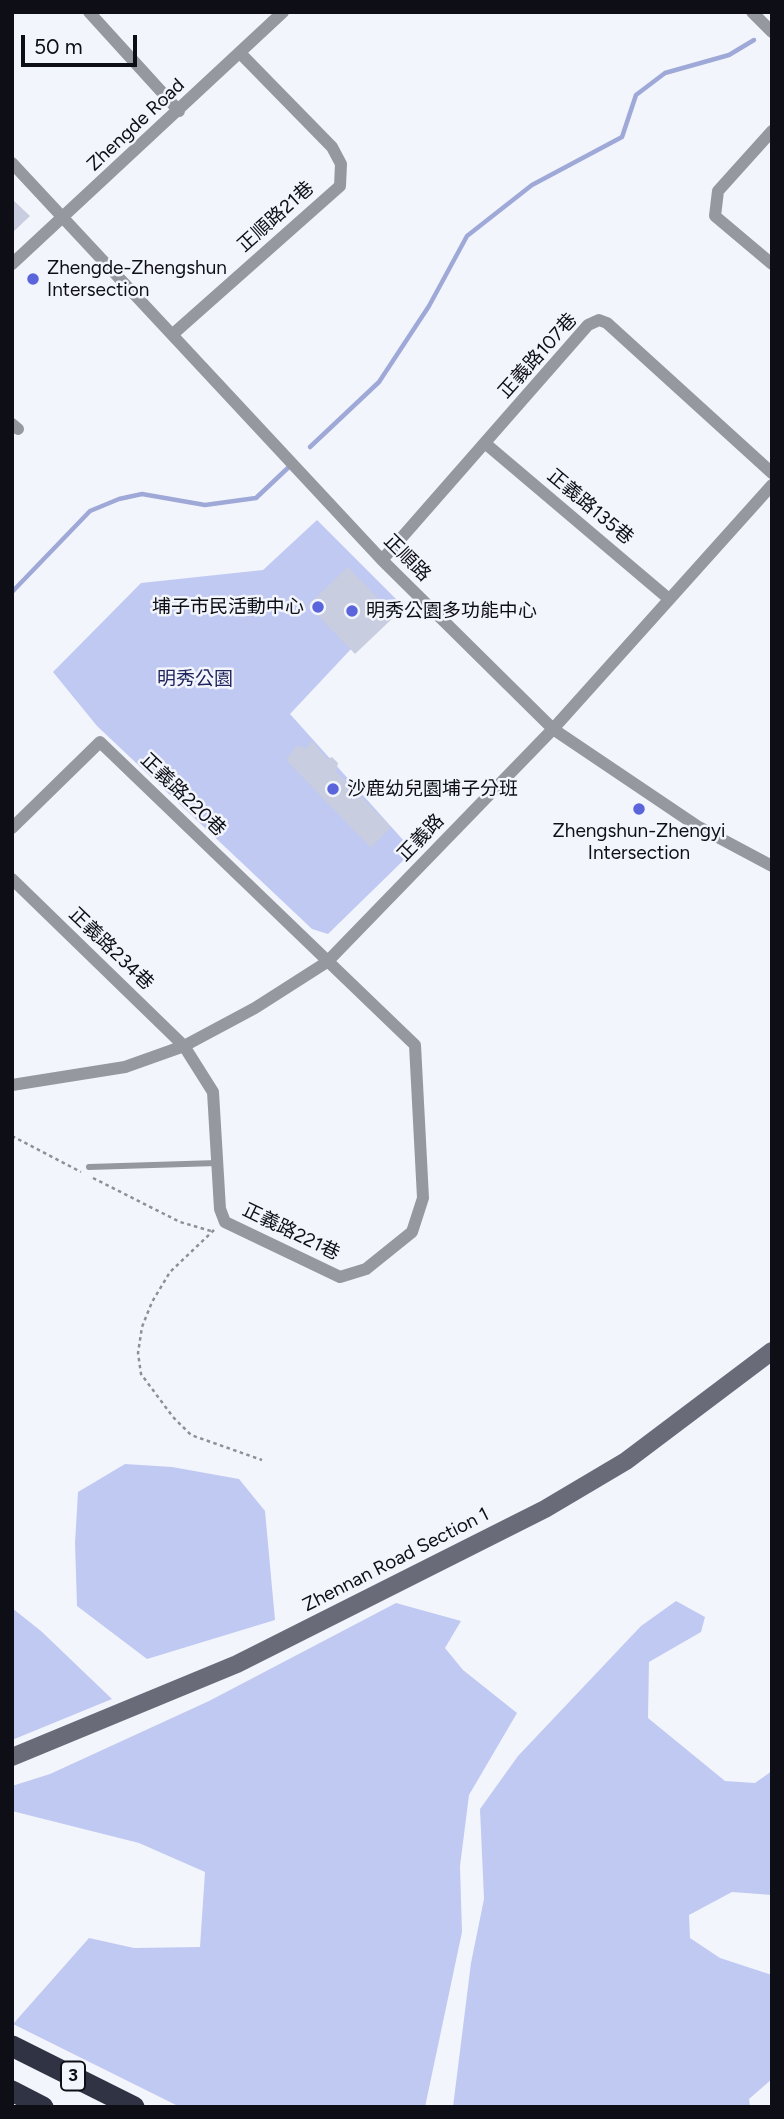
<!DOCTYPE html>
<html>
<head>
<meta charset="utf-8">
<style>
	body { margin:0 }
	#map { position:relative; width:784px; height:2119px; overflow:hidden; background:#f3f5fd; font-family:Figtree,sans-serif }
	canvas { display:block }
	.frame { position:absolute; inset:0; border:14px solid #0e0f16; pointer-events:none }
	.scale { position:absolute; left:21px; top:35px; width:116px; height:32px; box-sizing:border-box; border:4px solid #0e0f16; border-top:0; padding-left:9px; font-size:21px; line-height:24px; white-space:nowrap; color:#0e0f16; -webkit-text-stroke:5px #f3f5fd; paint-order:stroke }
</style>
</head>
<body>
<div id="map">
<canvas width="784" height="2119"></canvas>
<div class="frame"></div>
<div class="scale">50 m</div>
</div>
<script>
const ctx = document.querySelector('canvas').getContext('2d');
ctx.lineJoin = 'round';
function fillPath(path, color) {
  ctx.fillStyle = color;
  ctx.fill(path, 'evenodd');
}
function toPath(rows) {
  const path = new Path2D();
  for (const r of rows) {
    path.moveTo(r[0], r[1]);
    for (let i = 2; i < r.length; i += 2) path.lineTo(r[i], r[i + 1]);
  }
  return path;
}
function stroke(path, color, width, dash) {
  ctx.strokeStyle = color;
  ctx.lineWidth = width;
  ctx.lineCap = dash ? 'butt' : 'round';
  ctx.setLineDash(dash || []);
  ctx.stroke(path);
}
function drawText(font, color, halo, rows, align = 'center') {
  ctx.font = font + ' Figtree,"Noto Sans TC",sans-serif';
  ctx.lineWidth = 5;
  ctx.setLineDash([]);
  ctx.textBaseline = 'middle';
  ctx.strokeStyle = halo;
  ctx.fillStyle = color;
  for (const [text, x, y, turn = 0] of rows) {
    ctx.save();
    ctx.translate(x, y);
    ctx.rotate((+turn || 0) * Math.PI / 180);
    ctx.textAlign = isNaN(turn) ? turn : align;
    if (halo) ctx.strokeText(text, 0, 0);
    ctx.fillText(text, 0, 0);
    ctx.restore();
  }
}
const green = toPath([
	[317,520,397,600,290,714,413,851,328,934,312,929,97,726,53,672,141,583,263,570],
	[125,1464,172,1467,239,1479,265,1511,275,1620,147,1659,77,1606,75,1543,78,1492],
	[676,1601,705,1617,701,1632,649,1662,648,1718,725,1781,755,1783,772,1771,772,1895,732,1892,689,1915,690,1938,720,1958,772,1975,772,2079,749,2099,750,2107,453,2107,471,1963,484,1899,480,1809,518,1756,641,1626],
	[396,1603,461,1621,445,1648,463,1670,517,1713,469,1795,460,1866,462,1932,425,2107,180,2107,13,2024,89,1938,134,1948,200,1947,205,1872,139,1843,12,1811,12,1786,50,1774,209,1701],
	[12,1608,41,1631,112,1699,12,1740]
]);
const stream = toPath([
	[310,447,379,382,429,306,467,236,532,185,622,137,636,95,665,73,729,55,754,40],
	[12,592,90,511,119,499,142,494,205,505,256,498,291,465]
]);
const building = toPath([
	[12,199,30,216,12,233],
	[348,567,395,616,355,654,308,605],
	[311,740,327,759,332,757,338,763,336,772,391,827,371,848,286,760,297,745,307,749]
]);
const path = toPath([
	[12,1136,81,1172],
	[93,1178,180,1222,211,1231],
	[214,1230,170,1272,152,1302,142,1327,138,1353,141,1374,173,1417,191,1435,262,1460]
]);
const lane = toPath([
	[89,1167,217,1163]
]);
const street = toPath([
	[89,12,179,111],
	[752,12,772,32],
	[772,131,718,191,715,216,772,264],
	[12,163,382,560,553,729,697,826,772,866],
	[12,264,283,12],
	[173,334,340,186,341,164,332,147,241,54],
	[12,424,18,429],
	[486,444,669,599],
	[382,560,588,325,599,320,607,323,772,473],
	[12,828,100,742,415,1045,423,1198,412,1232,366,1269,340,1277,225,1222,220,1209,213,1092,184,1046,12,879],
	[12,1085,125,1067,184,1046,255,1008,327,962,553,729,772,485]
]);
const secondary = toPath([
	[12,1757,237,1664,545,1509,626,1461,772,1351]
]);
const highway = toPath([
	[12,2046,134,2107],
	[12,2091,43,2107]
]);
const markers = [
	[33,279,7,"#5a64db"],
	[318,607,7,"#5a64db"],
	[352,611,7,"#5a64db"],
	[333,789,7,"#5a64db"],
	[639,809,7,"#5a64db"]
];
const shields = [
	[73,2076,24]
];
const shieldNames = [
	["3",73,2076]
];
const streetNames = [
	["Zhengde Road",136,125,-43],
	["正順路21巷",276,217,-42],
	["正義路107巷",538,356,-48],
	["正義路135巷",590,507,40],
	["正順路",407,558,45],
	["正義路220巷",183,795,44],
	["正義路",421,838,-46],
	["正義路234巷",111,949,44],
	["正義路221巷",291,1232,26],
	["Zhennan Road Section 1",396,1560,-27]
];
const poiNames = [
	["Zhengde-Zhengshun",47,268],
	["Intersection",47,290],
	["埔子市民活動中心",304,607,"right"],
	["明秀公園多功能中心",366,611],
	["沙鹿幼兒園埔子分班",347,789],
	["Zhengshun-Zhengyi",639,831,"center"],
	["Intersection",639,853,"center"]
];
const parkNames = [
	["明秀公園",195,679]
];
fillPath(green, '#c0c9f2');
stroke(stream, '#9fa9d8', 4.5);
fillPath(building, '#c8cde0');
stroke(path, '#8e9097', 2.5, [3.5, 3.5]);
stroke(lane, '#9698a0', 6);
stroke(street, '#9698a0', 12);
stroke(secondary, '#696c78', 18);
stroke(highway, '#303343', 21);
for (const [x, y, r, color] of markers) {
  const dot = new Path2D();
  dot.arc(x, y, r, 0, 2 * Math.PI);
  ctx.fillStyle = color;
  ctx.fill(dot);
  stroke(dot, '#f3f5fd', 2.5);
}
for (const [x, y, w] of shields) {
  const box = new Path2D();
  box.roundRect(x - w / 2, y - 14.5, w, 29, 5);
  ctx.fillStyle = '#f3f5fd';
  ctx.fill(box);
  stroke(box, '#0e0f16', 2);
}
drawText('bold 18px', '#0e0f16', null, shieldNames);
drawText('19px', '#0e0f16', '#f3f5fd', streetNames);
drawText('19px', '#0e0f16', '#f3f5fd', poiNames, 'left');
drawText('19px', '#21255e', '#f3f5fd', parkNames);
</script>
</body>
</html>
